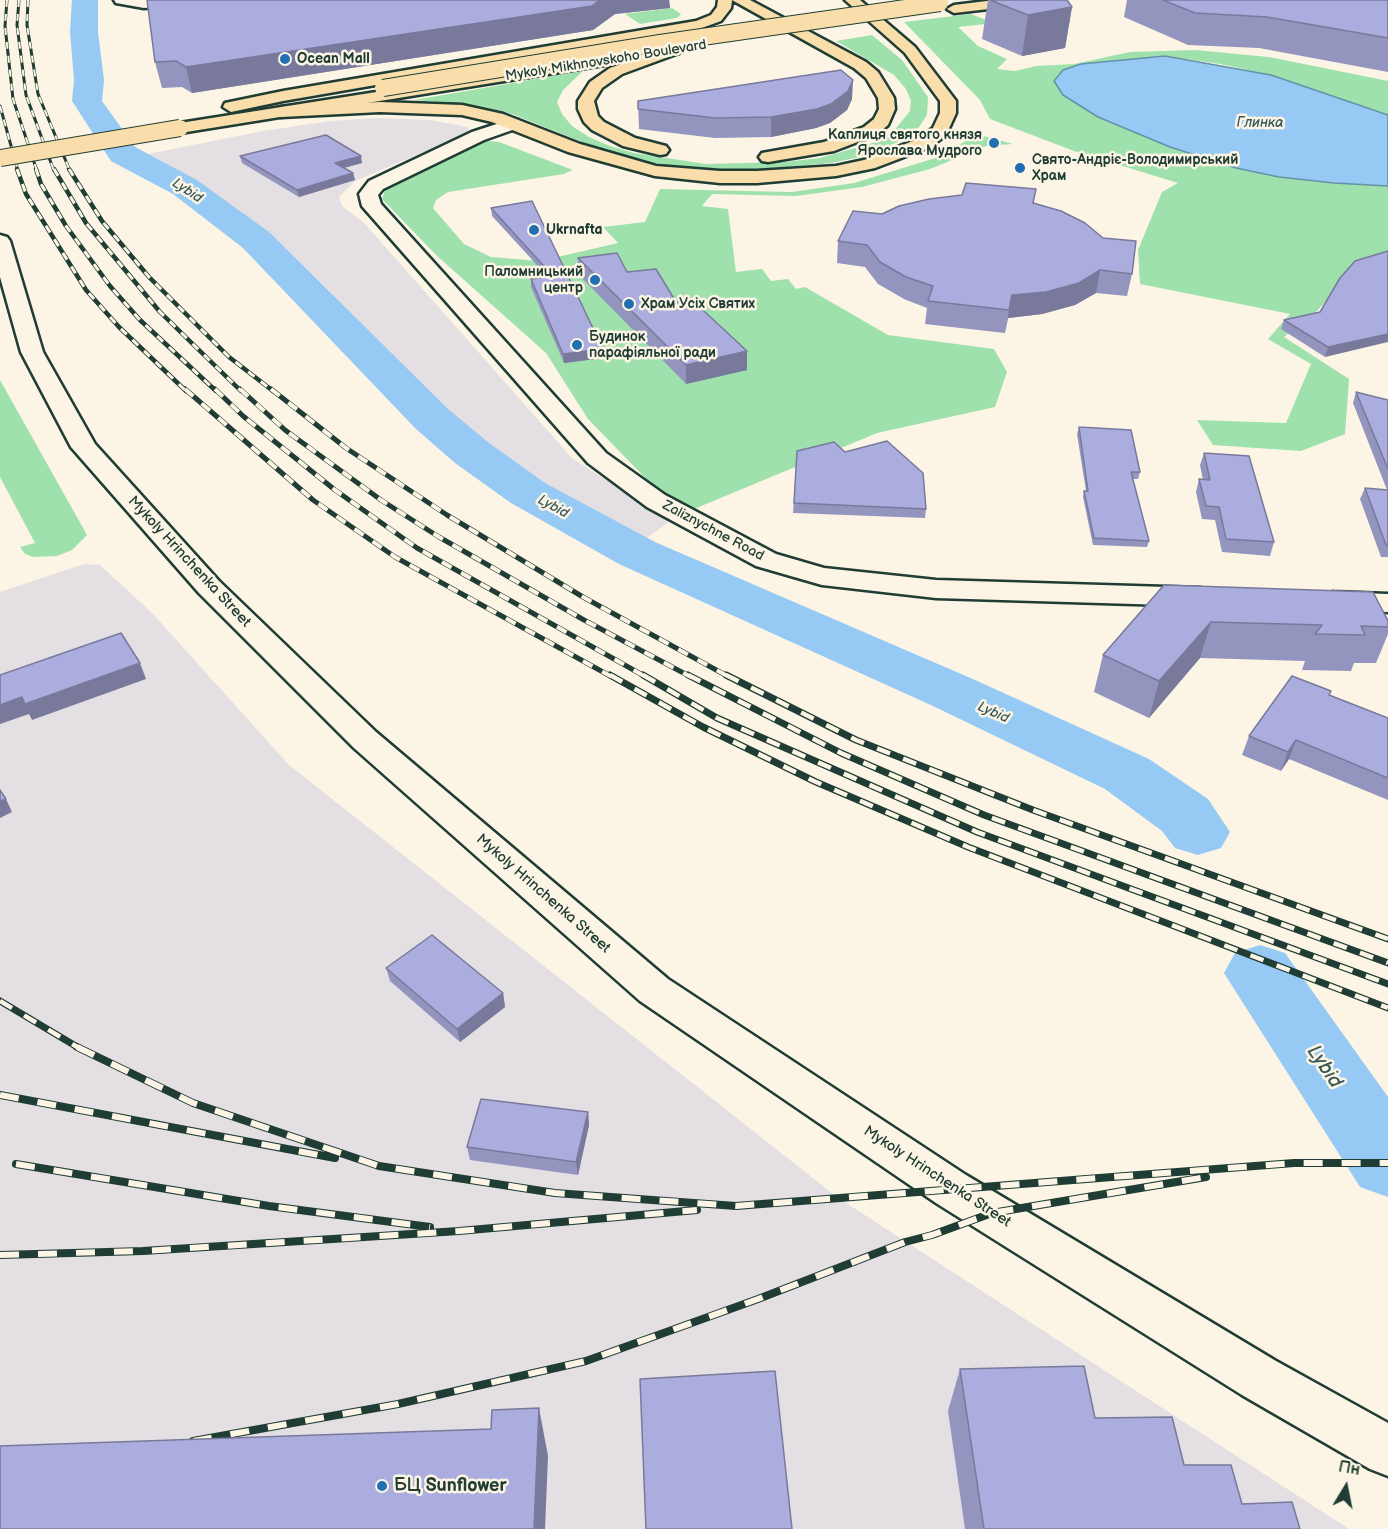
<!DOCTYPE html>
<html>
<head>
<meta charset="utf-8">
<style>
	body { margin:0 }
	#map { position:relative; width:1388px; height:1529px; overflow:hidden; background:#fcf5e5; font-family:"Balsamiq Sans",sans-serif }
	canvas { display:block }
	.north { position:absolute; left:1316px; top:1457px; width:60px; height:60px; -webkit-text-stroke:4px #fcf5e5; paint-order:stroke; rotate:10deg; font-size:16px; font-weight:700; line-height:24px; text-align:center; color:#1f3d34 }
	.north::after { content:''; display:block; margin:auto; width:21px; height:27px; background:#1f3d34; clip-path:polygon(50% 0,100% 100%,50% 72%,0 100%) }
</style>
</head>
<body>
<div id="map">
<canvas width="1388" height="1529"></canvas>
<div class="north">Пн</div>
</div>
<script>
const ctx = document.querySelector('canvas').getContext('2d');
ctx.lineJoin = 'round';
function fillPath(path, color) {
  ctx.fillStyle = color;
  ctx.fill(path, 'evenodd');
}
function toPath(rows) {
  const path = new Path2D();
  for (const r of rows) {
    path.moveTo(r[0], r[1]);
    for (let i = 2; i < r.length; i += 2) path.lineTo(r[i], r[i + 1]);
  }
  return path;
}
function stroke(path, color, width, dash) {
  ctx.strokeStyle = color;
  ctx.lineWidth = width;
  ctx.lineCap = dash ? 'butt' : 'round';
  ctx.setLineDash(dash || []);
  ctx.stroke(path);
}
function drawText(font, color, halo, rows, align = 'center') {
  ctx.font = font + ' "Balsamiq Sans",sans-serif';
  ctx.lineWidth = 5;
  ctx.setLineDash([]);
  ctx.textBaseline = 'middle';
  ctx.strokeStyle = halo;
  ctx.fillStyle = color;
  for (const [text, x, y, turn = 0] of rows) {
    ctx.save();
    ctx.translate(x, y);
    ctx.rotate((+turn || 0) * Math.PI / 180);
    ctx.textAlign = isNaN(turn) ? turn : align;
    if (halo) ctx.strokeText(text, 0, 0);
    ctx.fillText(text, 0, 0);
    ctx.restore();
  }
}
const built = toPath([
	[375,118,431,120,467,127,469,130,462,136,355,181,339,197,342,206,365,224,572,458,670,521,640,543,539,492,475,449,255,234,143,155,263,131,330,121],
	[84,564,100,565,152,613,289,765,837,1197,1349,1529,0,1529,0,592]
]);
const green = toPath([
	[672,8,681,14,677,18,640,24,625,14],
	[971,14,994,23,958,27,978,46,1007,59,997,69,1015,71,1036,66,1074,64,1130,52,1195,50,1269,57,1388,81,1388,115,1271,75,1220,64,1165,56,1119,60,1098,117,1170,147,1236,168,1279,177,1334,183,1388,186,1388,259,1352,270,1318,310,1284,337,1349,379,1345,434,1301,451,1213,445,1197,420,1286,423,1311,364,1268,339,1290,314,1140,284,1138,250,1162,192,1178,183,1074,151,990,119,980,100,904,22],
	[872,35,902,60,928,97,927,115,919,127,903,140,860,157,831,163,739,171,694,169,647,162,610,153,512,114,468,105,414,100,583,71,563,90,557,102,562,114,572,126,589,137,610,146,634,153,706,164,785,162,820,158,876,142,893,132,910,111,911,101,906,89,894,75,836,41],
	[976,134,1013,144,986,146,930,169,862,187,796,196,712,194,702,206,728,209,736,272,762,269,771,281,788,279,796,289,805,287,888,335,994,349,1007,372,995,407,877,433,694,509,657,490,588,419,546,353,436,255,382,199,385,190,487,141,499,142,573,170,564,174,448,192,436,200,433,208,464,244,491,257,540,261,618,243,603,227,645,222,660,189,792,192,854,183,942,156],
	[0,380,87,535,72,550,57,556,33,557,25,554,20,547,35,543,0,477]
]);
const water = toPath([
	[1165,56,1271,75,1388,115,1388,186,1334,183,1279,177,1236,168,1170,147,1098,117,1063,95,1054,81,1063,70,1081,64,1165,56]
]);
const river = toPath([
	[72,0,98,0,98,32,104,80,102,101,135,147,197,180,269,232,448,409,489,443,545,483,655,542,975,680,1149,759,1208,799,1230,832,1221,848,1198,855,1175,848,1162,831,1105,789,933,706,619,564,511,503,455,463,416,429,243,248,173,194,111,161,72,101,74,80,70,32,72,0],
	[1260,945,1285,953,1388,1097,1388,1197,1360,1187,1224,973,1235,953,1260,945]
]);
const street = toPath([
	[114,0,195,0,188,4,144,8,116,3,114,0]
]);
const secondary = toPath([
	[512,119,518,120,521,124,518,128,484,140,383,189,378,195,381,204,606,453,665,495,776,554,824,568,936,580,1200,588,1210,591,1214,597,1210,603,1200,606,936,598,822,585,756,566,647,507,588,463,362,206,359,194,369,181,472,132,512,119],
	[0,235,7,237,10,241,43,352,95,444,219,581,376,732,668,979,966,1175,1276,1361,1388,1423,1388,1476,1370,1469,1242,1395,936,1203,640,1001,354,748,199,593,71,447,21,352,0,277,0,235],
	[1333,592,1388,594,1388,612,1333,610,1323,607,1319,601,1323,595,1333,592]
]);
const primary = toPath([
	[718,0,750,0,866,62,878,72,894,98,895,109,888,125,876,135,834,151,768,162,762,161,759,157,762,153,824,142,864,127,874,119,879,109,878,98,866,78,854,68,732,0,731,8,721,21,699,29,283,101,231,112,223,107,225,103,283,91,696,21,711,15,717,7,718,0],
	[845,0,860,0,915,47,956,101,956,113,946,135,930,147,875,168,836,176,757,183,720,183,655,176,568,152,492,122,462,115,380,112,281,117,273,112,281,107,380,102,462,105,503,114,580,144,656,166,720,171,757,171,836,166,864,160,918,139,933,128,940,113,940,101,905,53,845,0],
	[674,45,682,50,679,53,622,74,602,88,594,101,598,116,604,122,635,138,666,146,669,150,666,154,660,155,623,146,592,130,584,122,578,109,578,101,590,82,610,68,674,45]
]);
const highway = toPath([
	[995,0,1039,0,1032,4,954,13,947,9,954,5,995,0],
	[674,45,682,50,679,53,180,133,174,132,171,128,174,124,180,123,674,45]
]);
const railFar4 = toPath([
	[7,0,5,26,13,99,37,171],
	[19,0,17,25,26,95,54,171],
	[28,0,27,25,38,94,70,171],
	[0,106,18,171]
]);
const railFar3 = toPath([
	[17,169,26,194,86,290,119,327,186,391],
	[36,169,41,184,66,226,110,286,140,320,216,391],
	[54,169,86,223,160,312,241,391],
	[69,169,102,221,149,277,229,357,273,391]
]);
const railFar2 = toPath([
	[185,389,313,500,395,557,612,677],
	[215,389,243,416,335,490,417,548,646,677],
	[240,389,285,430,381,500,439,537,584,620,691,677],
	[271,389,346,448,447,515,583,597,729,677]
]);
const railFar1 = toPath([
	[610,675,703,727,816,782,968,847,1388,1008],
	[643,675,717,718,977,832,1388,984],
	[688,675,841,753,984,815,1388,963],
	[726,675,856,740,1033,810,1388,939],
	[0,1001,79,1048]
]);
const rail = toPath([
	[77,1047,193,1103,379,1166,555,1193,736,1206,1294,1163,1388,1163],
	[0,1095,335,1158],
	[16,1164,269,1206,430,1227],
	[0,1255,143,1251,459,1231,697,1210],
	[193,1441,398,1404,586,1361,758,1299,905,1242,932,1235,992,1213,1206,1177]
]);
const highwayBridge = toPath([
	[383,88,660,43,940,3],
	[0,158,180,128]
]);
const wall = toPath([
	[147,0,669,0,670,8,615,14,593,30,192,93,182,87,162,88,155,62],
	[988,0,1067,0,1072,7,1065,48,1022,56,982,39],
	[1127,0,1388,0,1388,72,1259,48,1188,45,1124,17],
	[852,99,847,110,830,123,816,128,771,137,715,138,639,129,638,101],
	[240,156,362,163,344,168,353,173,355,180,299,197,242,163],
	[532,201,603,358,564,363,531,287,531,279,547,276,492,216,491,208],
	[1034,203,1132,274,1127,296,1096,293,1075,305,1042,314,1008,318,1005,333,925,324,927,308,904,299,878,284,865,267,837,263,838,241],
	[1388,251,1325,357,1281,329,1284,320,1320,312],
	[578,258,627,272,676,302,747,351,747,370,686,384,579,275],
	[1356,392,1388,400,1388,557,1381,557,1360,499,1365,488,1387,490,1353,403],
	[1079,427,1140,472,1138,479,1133,479,1149,541,1147,547,1093,545,1083,497,1084,491,1086,491,1077,434],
	[797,451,845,452,926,509,925,518,793,513],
	[1204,453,1274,542,1270,556,1222,552,1215,520,1202,519,1196,492,1199,479,1203,480,1200,465],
	[1164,585,1388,621,1388,634,1376,663,1354,663,1351,671,1302,670,1305,661,1200,658,1149,718,1094,692,1103,655],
	[1330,695,1388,718,1388,800,1289,759,1281,771,1242,755,1249,736],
	[386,968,503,993,505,1007,460,1042,390,981],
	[588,1112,589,1125,578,1175,470,1160,467,1147],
	[960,1369,1095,1418,1184,1465,1242,1504,1300,1529,965,1529,948,1411]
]);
const shadedWall = toPath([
	[600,0,669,0,670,8,615,14,593,30,192,93,186,67],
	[1072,7,1065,48,1022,56,1028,15],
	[853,80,852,99,847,110,830,123,816,128,771,137,771,117],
	[361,156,362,163,336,170,335,163],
	[353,173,355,180,299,197,297,190],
	[1100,270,1096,293,1075,305,1042,314,1008,318,1005,333,1012,295],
	[1388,334,1388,342,1325,357,1328,347],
	[603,349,603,358,564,363,563,354],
	[747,351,747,370,686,384,686,365],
	[1211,622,1200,658,1149,718,1159,681],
	[140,663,146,679,32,720,29,714,0,724,0,705,22,697],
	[1296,740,1289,759,1281,771,1288,752],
	[6,799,12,812,0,818,0,801],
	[503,993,505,1007,460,1042,457,1029],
	[588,1112,589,1125,578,1175,576,1162],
	[539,1408,548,1456,545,1529,534,1529]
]);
const building = toPath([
	[147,0,600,0,592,6,186,67,176,61,155,62,147,0],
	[990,0,1067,0,1072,7,1028,15,990,0],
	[1163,0,1388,0,1388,38,1267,17,1195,13,1163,0],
	[841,70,853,80,848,91,831,104,817,109,771,117,715,118,638,109,638,101,841,70],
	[326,135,361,156,335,163,353,173,297,190,240,156,326,135],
	[966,183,1036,189,1033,203,1061,211,1085,223,1103,238,1136,241,1132,274,1100,270,1079,283,1046,292,1012,295,1009,310,928,301,933,286,906,277,880,262,867,245,838,241,853,211,882,214,899,206,929,199,962,195,966,183],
	[532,201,603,349,563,354,531,279,553,276,491,208,532,201],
	[1388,251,1388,334,1328,347,1284,320,1320,312,1340,278,1355,261,1388,251],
	[617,253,627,272,656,269,676,302,691,299,747,351,686,365,578,258,617,253],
	[1356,392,1388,400,1388,469,1356,392],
	[1079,427,1131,430,1140,472,1131,472,1149,541,1094,538,1084,491,1088,491,1079,427],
	[887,441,923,473,926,509,794,503,797,451,834,442,845,452,887,441],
	[1204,453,1249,456,1274,542,1226,539,1219,507,1206,506,1199,479,1210,480,1204,453],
	[1365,488,1388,490,1388,546,1386,545,1365,488],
	[1164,585,1373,592,1388,621,1388,627,1361,626,1365,635,1315,634,1322,625,1211,622,1159,681,1103,655,1164,585],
	[121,633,140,663,25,704,22,697,0,705,0,675,121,633],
	[1292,676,1331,691,1329,695,1388,718,1388,778,1296,740,1288,752,1249,736,1292,676],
	[0,790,6,799,0,801,0,790],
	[432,935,503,993,457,1029,386,968,432,935],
	[481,1099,588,1112,576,1162,467,1147,481,1099],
	[1084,1366,1095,1418,1172,1417,1184,1465,1231,1465,1242,1504,1292,1502,1300,1529,984,1529,960,1369,1084,1366],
	[775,1371,792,1529,646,1529,640,1379,775,1371],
	[539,1408,534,1529,0,1529,0,1446,491,1429,492,1410,539,1408]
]);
const markers = [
	[285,59,6,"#1f6fb2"],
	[994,143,6,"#1f6fb2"],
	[1020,168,6,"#1f6fb2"],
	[534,230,6,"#1f6fb2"],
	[595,280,6,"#1f6fb2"],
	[629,304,6,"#1f6fb2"],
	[577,345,6,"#1f6fb2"],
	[382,1486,6,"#1f6fb2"]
];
const farPoinames = [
	["Ocean Mall",297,59],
	["Каплиця святого князя",982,135,"right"],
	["Ярослава Мудрого",982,151,"right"],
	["Свято-Андріє-Володимирський",1032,160],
	["Храм",1032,176],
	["Ukrnafta",546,230],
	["Паломницький",583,272,"right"],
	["центр",583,288,"right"],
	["Храм Усіх Святих",641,304],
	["Будинок",589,337],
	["парафіяльної ради",589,353]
];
const farStreetnames = [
	["Mykoly Mikhnovskoho Boulevard",606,61,-9],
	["Zaliznychne Road",713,531,28]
];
const farWaternames = [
	["Глинка",1260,123],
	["Lybid",187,191,33],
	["Lybid",553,507,29],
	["Lybid",993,713,24]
];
const streetNames = [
	["Mykoly Hrinchenka Street",189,562,47],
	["Mykoly Hrinchenka Street",543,894,41],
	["Mykoly Hrinchenka Street",937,1177,33]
];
const nearPoinames = [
	["БЦ Sunflower",394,1486]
];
const nearWaternames = [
	["Lybid",1324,1067,56]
];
fillPath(built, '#e4dfe3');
fillPath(green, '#9ee1ac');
fillPath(water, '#96c9f3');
stroke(water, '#6691a7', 1.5);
fillPath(river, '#96c9f3');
stroke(street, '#1f3d34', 5);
stroke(secondary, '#1f3d34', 5);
stroke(primary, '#1f3d34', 5);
stroke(highway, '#1f3d34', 5);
fillPath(street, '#fcf5e5');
fillPath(secondary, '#fcf5e5');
fillPath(primary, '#f9deab');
fillPath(highway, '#f9deab');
stroke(railFar4, '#1f3d34', 3);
stroke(railFar3, '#1f3d34', 4.5);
stroke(railFar2, '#1f3d34', 5);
stroke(railFar1, '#1f3d34', 7);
stroke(rail, '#1f3d34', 8);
stroke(railFar4, '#fcf5e5', 2, [7]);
stroke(railFar3, '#fcf5e5', 3, [8]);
stroke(railFar2, '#fcf5e5', 4, [11]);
stroke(railFar1, '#fcf5e5', 4.5, [14]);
stroke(rail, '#fcf5e5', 6, [19]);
stroke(highwayBridge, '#1f3d34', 18, []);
stroke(highwayBridge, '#f9deab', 16);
fillPath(wall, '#9395bf');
fillPath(shadedWall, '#78799b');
fillPath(building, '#abadde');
stroke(building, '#78799b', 1.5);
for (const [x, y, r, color] of markers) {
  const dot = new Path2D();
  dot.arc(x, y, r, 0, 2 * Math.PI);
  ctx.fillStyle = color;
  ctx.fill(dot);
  stroke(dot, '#fcf5e5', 2);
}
drawText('bold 14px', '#1f3d34', '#fcf5e5', farPoinames, 'left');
drawText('14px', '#1f3d34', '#fcf5e5', farStreetnames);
drawText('italic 14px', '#37595a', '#fcf5e5', farWaternames);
drawText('15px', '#1f3d34', '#fcf5e5', streetNames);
drawText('bold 18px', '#1f3d34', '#fcf5e5', nearPoinames, 'left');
drawText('italic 20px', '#37595a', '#fcf5e5', nearWaternames);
</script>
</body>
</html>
